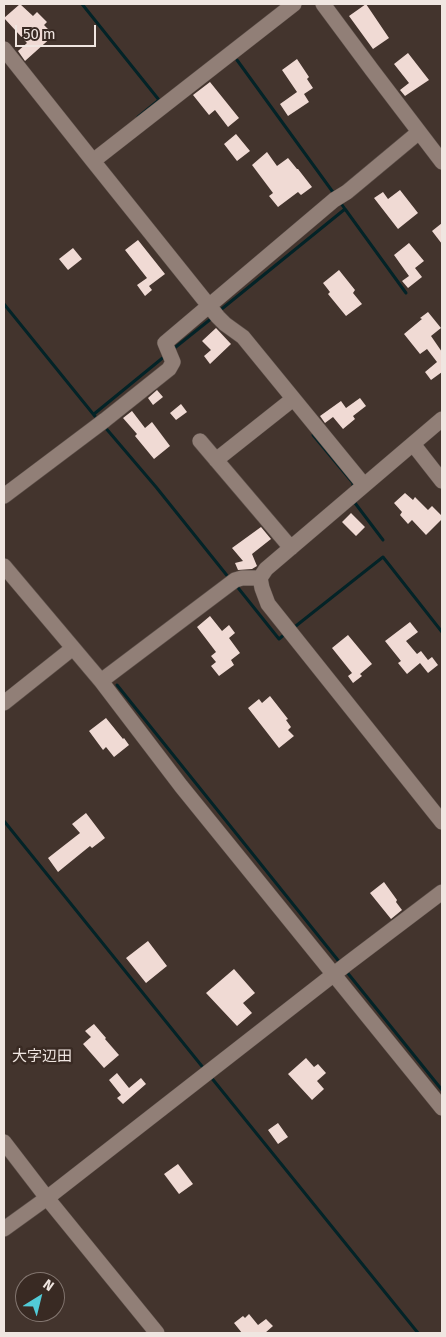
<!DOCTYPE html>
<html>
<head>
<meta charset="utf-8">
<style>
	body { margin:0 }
	#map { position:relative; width:446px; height:1337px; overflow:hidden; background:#43342d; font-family:"Fira Sans",sans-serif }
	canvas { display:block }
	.frame { position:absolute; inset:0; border:5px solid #f0e6e1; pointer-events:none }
	.north { position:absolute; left:15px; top:1272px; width:50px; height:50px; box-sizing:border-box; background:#392a23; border:1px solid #82756f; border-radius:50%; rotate:36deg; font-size:14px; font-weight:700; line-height:20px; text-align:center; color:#f0e6e1 }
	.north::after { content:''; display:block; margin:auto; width:18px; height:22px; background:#52cbd7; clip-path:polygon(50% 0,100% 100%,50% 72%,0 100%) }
	.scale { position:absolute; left:15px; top:25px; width:81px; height:22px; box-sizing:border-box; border:2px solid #f0e6e1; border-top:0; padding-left:6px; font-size:15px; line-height:18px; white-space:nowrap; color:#f0e6e1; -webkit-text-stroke:4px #392a23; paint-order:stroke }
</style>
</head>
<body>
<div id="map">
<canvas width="446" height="1337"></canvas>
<div class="frame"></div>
<div class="north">N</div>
<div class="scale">50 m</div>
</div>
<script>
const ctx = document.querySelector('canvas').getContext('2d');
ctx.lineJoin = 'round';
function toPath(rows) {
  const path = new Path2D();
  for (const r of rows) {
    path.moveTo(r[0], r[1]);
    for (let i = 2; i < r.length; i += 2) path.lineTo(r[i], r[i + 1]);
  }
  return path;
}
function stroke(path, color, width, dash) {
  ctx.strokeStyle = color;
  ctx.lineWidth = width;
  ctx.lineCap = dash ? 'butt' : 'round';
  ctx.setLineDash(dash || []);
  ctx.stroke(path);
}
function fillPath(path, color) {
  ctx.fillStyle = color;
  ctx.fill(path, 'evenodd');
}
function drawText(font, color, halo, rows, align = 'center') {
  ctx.font = font + ' "Fira Sans","Noto Sans JP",sans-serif';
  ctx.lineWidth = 5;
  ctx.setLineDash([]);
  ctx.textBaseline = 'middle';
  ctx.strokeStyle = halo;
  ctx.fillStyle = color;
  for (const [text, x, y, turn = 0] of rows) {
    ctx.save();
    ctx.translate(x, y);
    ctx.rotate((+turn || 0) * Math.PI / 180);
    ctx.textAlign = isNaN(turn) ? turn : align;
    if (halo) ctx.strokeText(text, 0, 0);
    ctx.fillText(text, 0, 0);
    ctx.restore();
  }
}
const stream = toPath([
	[82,4,159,100,138,117],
	[237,60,335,195],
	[345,209,406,293],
	[4,304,98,420],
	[218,312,345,209,340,202],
	[172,350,212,318],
	[94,414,165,356],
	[104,426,156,487,229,578],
	[313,435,353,483,353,487],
	[355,501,355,503,383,540],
	[235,584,279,639,285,634],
	[292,629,383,557,442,632],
	[117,685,341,964],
	[4,821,205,1070],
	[346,971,442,1090],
	[210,1076,418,1333]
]);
const building = toPath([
	[20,4,33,16,37,12,47,22,44,25,54,35,25,61,18,51,27,43,4,18],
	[366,4,389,38,373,49,349,16],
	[408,53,429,80,405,96,400,90,409,83,394,64],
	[297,59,309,77,307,79,313,88,304,94,309,102,288,116,280,104,297,92,282,70],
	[210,82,239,118,228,127,215,110,209,115,193,95],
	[236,134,250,151,237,161,224,144],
	[267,152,277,166,288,158,297,169,298,169,312,187,301,195,298,192,278,207,269,196,273,193,252,165],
	[400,190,418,213,398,229,374,198,383,192,388,199],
	[442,223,442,244,432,231],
	[138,240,165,274,149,286,152,290,145,296,137,285,147,278,125,250],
	[409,243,424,261,415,268,422,277,408,288,402,281,409,276,394,255],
	[73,248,82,259,68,270,59,259],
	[339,270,355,290,353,293,362,304,346,316,328,294,330,292,323,283],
	[428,312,441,328,431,336,442,352,442,372,431,380,425,372,437,362,427,349,420,354,404,334,422,319,420,318],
	[216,328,231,344,210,364,204,356,211,350,202,341],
	[157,390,163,397,153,405,148,398],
	[360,398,366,406,353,416,355,419,343,429,333,417,325,423,320,416,341,401,346,408],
	[181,404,187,412,176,420,170,413],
	[132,411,145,428,152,422,170,446,154,459,135,436,137,434,123,418],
	[405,493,413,500,415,497,428,510,432,506,442,516,442,519,426,535,412,520,408,524,400,515,402,512,394,503],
	[351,513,365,527,356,536,342,522],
	[261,527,271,539,252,554,257,566,252,569,238,570,235,563,243,561,232,548],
	[210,616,222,631,229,625,235,633,229,638,240,653,231,660,234,665,219,676,211,666,216,662,211,656,216,652,197,627],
	[410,622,418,632,406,641,417,654,421,651,428,660,432,657,438,665,428,673,420,663,407,674,398,663,401,661,385,641],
	[348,635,372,664,360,674,362,676,353,683,348,676,352,673,332,648],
	[270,696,288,719,286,720,291,727,288,730,294,736,279,748,248,708,259,699,262,703],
	[106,718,123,739,124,738,129,745,114,757,106,747,103,750,89,731],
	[86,813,105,838,92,848,90,846,58,872,48,858,80,833,72,824],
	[384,882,397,900,396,902,402,910,391,919,370,893],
	[148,941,167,966,146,983,126,958],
	[234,969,255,993,243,1003,252,1013,237,1026,206,993],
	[94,1024,106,1038,105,1039,119,1055,104,1068,83,1044,91,1037,85,1031],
	[306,1058,314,1067,318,1064,326,1073,317,1081,324,1089,312,1100,288,1074],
	[117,1073,129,1088,141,1078,146,1084,123,1104,117,1098,121,1095,109,1080],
	[278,1123,288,1137,278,1144,268,1130],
	[178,1164,193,1184,179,1194,164,1174],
	[249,1314,258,1325,266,1319,273,1326,265,1333,242,1333,234,1323,243,1316,245,1318]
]);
const minor = toPath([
	[323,4,372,70,442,162],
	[4,49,93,161,218,317,225,324,243,337,364,485],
	[93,161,294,4],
	[442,419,266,569,260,578,262,588,268,604,442,822],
	[200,441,291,548],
	[413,444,442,481],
	[216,460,293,399],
	[4,496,105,420,169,369,173,362,165,343,334,200,347,192,419,132],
	[4,566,101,681,181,786,442,1108],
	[101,681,235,580,242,578,260,578],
	[4,703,73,648],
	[4,1142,47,1198,157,1333],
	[4,1229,47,1198,347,964,442,892]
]);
const quarterNames = [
	["大字辺田",42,1057]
];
stroke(stream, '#032327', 3);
fillPath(building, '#f0dad4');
stroke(minor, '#5d504a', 16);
stroke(minor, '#917f77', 15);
drawText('15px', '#f0e6e1', '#392a23', quarterNames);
</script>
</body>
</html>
